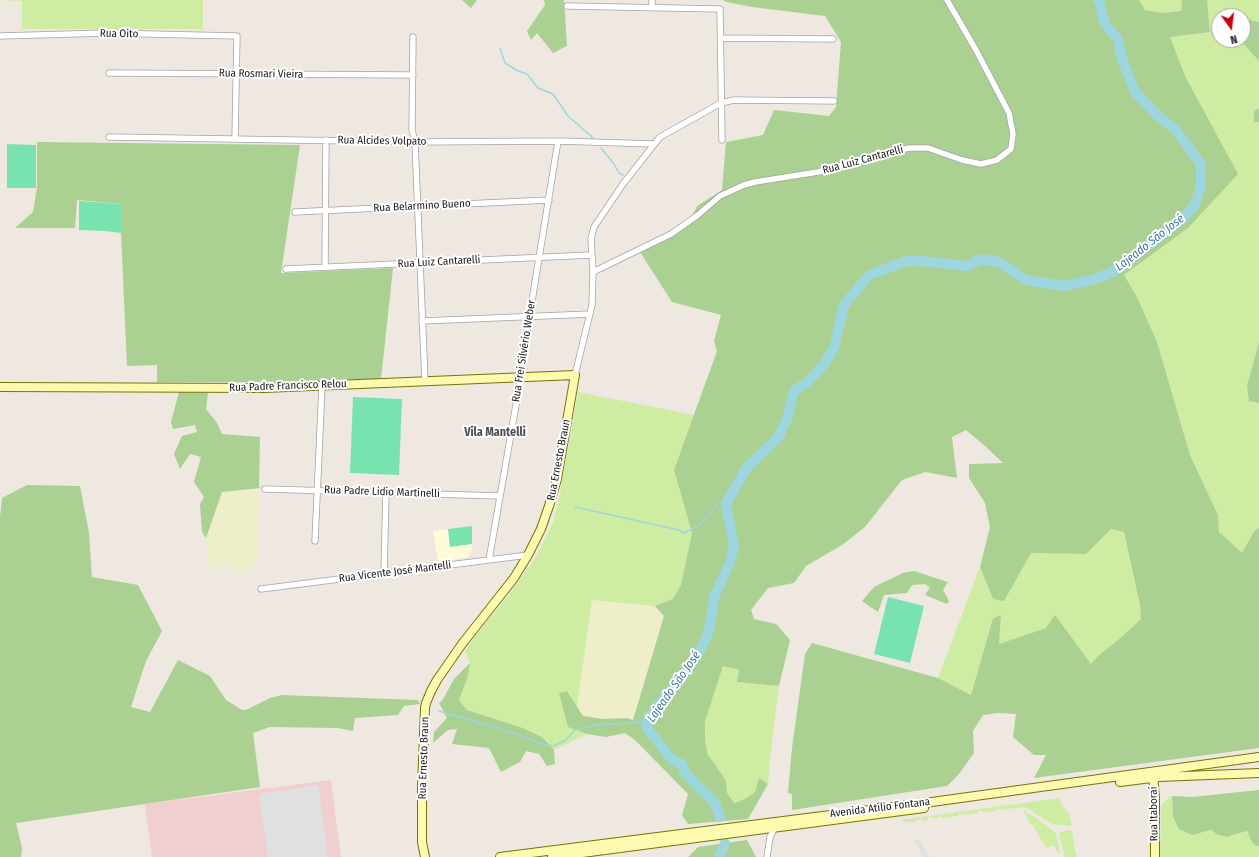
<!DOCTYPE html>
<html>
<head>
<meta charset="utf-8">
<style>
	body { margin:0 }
	#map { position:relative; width:1259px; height:857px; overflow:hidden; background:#eee8e1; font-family:"Fira Sans Condensed",sans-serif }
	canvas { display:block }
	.north { position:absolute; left:1211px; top:8px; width:40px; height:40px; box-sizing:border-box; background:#fff; border:1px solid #a4a4a4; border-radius:50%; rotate:166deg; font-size:11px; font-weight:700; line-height:16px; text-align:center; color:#1c1c1c }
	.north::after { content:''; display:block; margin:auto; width:14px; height:18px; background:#c80013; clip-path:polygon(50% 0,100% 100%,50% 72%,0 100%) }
</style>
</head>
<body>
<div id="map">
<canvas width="1259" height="857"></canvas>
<div class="north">N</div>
</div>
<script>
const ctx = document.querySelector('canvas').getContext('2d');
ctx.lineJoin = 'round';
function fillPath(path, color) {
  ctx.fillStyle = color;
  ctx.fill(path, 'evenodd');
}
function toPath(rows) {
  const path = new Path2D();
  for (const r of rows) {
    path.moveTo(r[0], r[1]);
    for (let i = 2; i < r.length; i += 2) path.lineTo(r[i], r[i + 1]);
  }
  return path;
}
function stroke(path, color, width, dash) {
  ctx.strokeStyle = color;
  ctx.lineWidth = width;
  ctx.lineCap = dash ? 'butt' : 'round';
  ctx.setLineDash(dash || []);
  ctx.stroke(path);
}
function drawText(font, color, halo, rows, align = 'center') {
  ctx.font = font + ' "Fira Sans Condensed",sans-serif';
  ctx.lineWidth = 4;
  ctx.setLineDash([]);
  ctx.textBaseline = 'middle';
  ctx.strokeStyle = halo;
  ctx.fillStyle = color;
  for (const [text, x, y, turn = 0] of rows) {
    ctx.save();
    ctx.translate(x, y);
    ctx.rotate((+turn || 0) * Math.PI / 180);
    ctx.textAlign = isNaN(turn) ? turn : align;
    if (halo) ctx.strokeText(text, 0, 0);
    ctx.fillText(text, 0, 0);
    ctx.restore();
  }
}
const commercial = toPath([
	[331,780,341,857,152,857,145,804]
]);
const education = toPath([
	[472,526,472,544,471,552,468,557,438,563,433,531]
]);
const farmland = toPath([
	[260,488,257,565,237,575,234,565,209,568,206,538,221,492],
	[592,599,655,606,664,616,633,720,627,718,604,719,583,716,577,707]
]);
const grass = toPath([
	[0,0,203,0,203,29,22,29,22,1],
	[1139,0,1182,0,1181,11,1163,13,1145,10],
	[1207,0,1259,0,1259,22,1243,18,1243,16,1219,16,1219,40,1240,40,1259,61,1259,108,1254,111,1254,121,1259,122,1259,342,1247,386,1249,401,1259,403,1259,528,1255,530,1242,554,1219,532,1218,515,1190,455,1157,342,1137,297,1124,275,1188,228,1186,78,1170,37,1210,32],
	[578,392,694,415,674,470,692,533,681,585,673,599,655,606,592,600,577,707,567,691,568,727,587,734,554,750,542,737,523,728,467,710,459,700,468,676,470,663,465,651,471,642,511,592,534,560,553,523,559,499],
	[1111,529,1124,532,1140,605,1141,619,1118,640,1099,655,1091,664,1046,628,999,644,1001,615,993,618,971,695,938,678,980,567,993,599,1031,553,1086,554],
	[723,666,739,670,737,682,779,686,770,758,768,784,759,778,755,792,745,799,734,803,727,793,726,781,708,755,705,741,705,721],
	[1172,796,1173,817,1192,835,1211,830,1218,835,1228,837,1235,834,1248,831,1255,845,1259,846,1259,857,1160,857,1161,805],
	[1059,798,1061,803,1069,814,1072,825,1069,826,1052,824,1027,808,1022,807,1000,810,1000,809,996,809,996,811,982,812,982,811,978,811,978,813,962,815,962,814,958,814,958,816,943,818,942,816,934,819,933,817,928,817,928,820,922,821,921,819,913,822,905,822,901,820],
	[1023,810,1042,822,1052,830,1056,834,1060,854,1059,854,1053,845,1046,848,1033,825,1031,825],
	[1071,830,1072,832,1075,851,1077,857,1065,857,1059,835,1061,832]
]);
const forest = toPath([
	[462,0,477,0,471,8],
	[544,0,564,0,567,46,553,53,537,33,531,40,527,31,545,5],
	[723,0,1139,0,1145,10,1163,13,1181,11,1182,0,1207,0,1210,32,1170,37,1186,78,1238,174,1188,228,1124,275,1137,297,1157,342,1190,455,1218,515,1219,532,1242,553,1255,530,1259,528,1259,748,1034,778,1046,755,1034,755,1013,737,1016,714,998,713,983,715,973,731,974,753,959,774,947,786,792,810,792,794,788,793,792,748,805,654,812,643,938,678,971,695,993,618,1001,615,999,644,1046,628,1055,615,1091,664,1099,655,1118,640,1141,619,1140,605,1124,532,1111,529,1086,554,1031,553,1004,601,993,599,980,567,990,527,985,503,969,478,969,464,1003,463,985,446,966,430,952,437,957,478,925,472,902,480,865,527,842,545,806,566,794,583,768,588,751,610,754,619,776,624,790,640,779,686,737,682,739,670,723,666,705,721,705,741,708,755,716,766,726,781,727,793,734,803,745,799,755,792,759,778,768,784,748,819,688,824,682,815,688,794,635,740,625,733,606,737,587,734,568,727,559,693,567,691,583,716,604,719,627,718,633,720,664,616,655,606,673,599,681,585,692,533,674,470,717,351,714,341,721,315,672,302,640,252,691,218,697,206,722,190,726,142,763,135,774,110,829,116,836,107,841,42,825,16,752,7,726,2],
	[1243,18,1259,22,1259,61,1240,40,1243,40],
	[1259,108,1259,122,1254,122,1254,111],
	[37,142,300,145,281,273,393,268,381,379,264,382,157,382,157,365,127,366,121,233,121,204,77,200,75,228,15,228,33,212,37,188],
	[1259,342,1259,403,1249,401,1247,386],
	[179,392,208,393,206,409,217,423,222,434,260,437,259,486,260,488,222,492,206,538,202,532,200,504,204,497,194,482,201,457,190,454,180,469,174,454,182,436,197,432,195,425,173,429,171,422],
	[27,485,80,486,89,533,92,577,138,585,162,631,146,661,131,707,150,712,178,660,210,676,226,700,242,710,246,710,270,698,282,695,418,700,420,704,404,706,398,715,355,718,353,731,338,728,270,727,253,733,260,787,16,823,22,848,21,857,0,857,0,517,2,498],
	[914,571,948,582,943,590,949,601,947,604,925,595,930,588,925,584,912,585,907,593,884,595,878,612,862,601,874,587,903,573],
	[470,663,468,676,459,700,467,710,523,728,542,737,554,750,555,764,547,766,539,754,526,751,520,762,501,772,489,748,452,744,457,729,448,730,433,743,434,732,447,718,439,703,442,701,454,679],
	[1259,790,1259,846,1255,845,1250,839,1248,831,1235,834,1228,837,1218,835,1211,830,1192,835,1179,829,1173,817,1172,796,1192,797],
	[747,840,756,857,688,857,698,847]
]);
const pitch = toPath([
	[7,144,36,145,36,188,7,188],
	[79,201,121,204,121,233,105,231,79,230],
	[353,397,402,399,399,475,350,473],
	[472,526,472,544,450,547,448,529],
	[888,597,924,606,910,663,874,654]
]);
const parking = toPath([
	[318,785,328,857,268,857,259,794],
	[919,839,929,857,923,857,914,841]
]);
const stream = toPath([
	[500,48,505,63,518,71,527,74,538,88,553,94,568,116,591,136,594,141],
	[601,148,614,164,619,173,623,175],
	[575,507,679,530,684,533,699,525,717,505,731,495],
	[439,711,520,735,541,744,554,746,566,740,575,730,596,725,647,722]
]);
const river = toPath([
	[720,817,715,803,685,773,682,764,672,760,647,728,647,722,648,717,678,682,700,651,709,631,714,597,729,565,734,546,726,504,747,467,778,438,787,419,794,391,808,382,825,363,834,348,844,305,869,275,906,261,922,261,968,266,980,259,999,262,1026,280,1063,286,1092,280,1115,271,1181,220,1194,206,1201,187,1201,164,1175,129,1158,116,1135,92,1121,56,1118,39,1105,24,1100,3,1098,0],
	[719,857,725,843]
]);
const street = toPath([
	[652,0,652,8],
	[567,6,720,9,722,140],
	[0,36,106,33,237,36,235,138],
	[413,37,412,130,415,142,425,381],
	[721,38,833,39],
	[109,73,413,75],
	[109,137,415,142,558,141,654,144],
	[295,212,549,200],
	[325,267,326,140],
	[286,269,591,255],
	[593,272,671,234,698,215,720,196,744,185,755,182,818,172,892,151,910,148,928,148,962,160,981,164,997,160,1011,149,1013,134,1009,113,976,50,947,0],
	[422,321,590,314],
	[575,375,592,305,593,272,591,239,594,227,623,184,660,137,721,103,734,100,834,101],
	[265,489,500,496],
	[315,541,322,386],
	[489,560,521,376,526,338,558,141],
	[384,573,386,492],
	[261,589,528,555],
	[767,857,770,837,775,827]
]);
const secondary = toPath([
	[0,387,264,388,575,375,557,479,549,506,541,529,528,555,514,578,462,644,437,680,431,691,426,703,425,708,422,787,422,842,425,857],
	[1153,773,1155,799,1155,857],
	[1120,782,1159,777,1259,773],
	[500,857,917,804,1259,757],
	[552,857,924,808]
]);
const streetNames = [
	["Rua Oito",119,34,1],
	["Rua Rosmari Vieira",261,74,1],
	["Rua Alcides Volpato",382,141,1],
	["Rua Luiz Cantarelli",863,160,-15],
	["Rua Belarmino Bueno",422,206,-3],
	["Rua Luiz Cantarelli",439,262,-3],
	["Rua Frei Silvério Weber",524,351,-81],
	["Rua Padre Francisco Relou",288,386,-2],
	["Rua Ernesto Braun",559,460,-79],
	["Rua Padre Lidio Martinelli",382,492,2],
	["Rua Vicente José Mantelli",395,572,-7],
	["Rua Ernesto Braun",424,758,-88],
	["Avenida Atílio Fontana",880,808,-7],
	["Rua Itaboraí",1154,814,-91]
];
const waterNames = [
	["Lajeado São José",1150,243,-38],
	["Lajeado São José",674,687,-55]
];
const neighbourhoodNames = [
	["Vila Mantelli",495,433]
];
fillPath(commercial, '#f1ced0');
fillPath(education, '#fffbd9');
fillPath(farmland, '#efeeca');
fillPath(grass, '#ceeca2');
fillPath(forest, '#aad092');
fillPath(pitch, '#79e3b0');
fillPath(parking, '#e0e0e0');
stroke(stream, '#9ed6df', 1.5);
stroke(river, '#9ed6df', 10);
stroke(street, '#a3a3a3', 7);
stroke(secondary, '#747600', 10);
stroke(street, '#fff', 5.5);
stroke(secondary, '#fdfab0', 8);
drawText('11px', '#1c1c1c', '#fff', streetNames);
drawText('italic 12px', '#3e78a0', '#fff', waterNames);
drawText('bold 12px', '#4f4f4f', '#fff', neighbourhoodNames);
</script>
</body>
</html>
